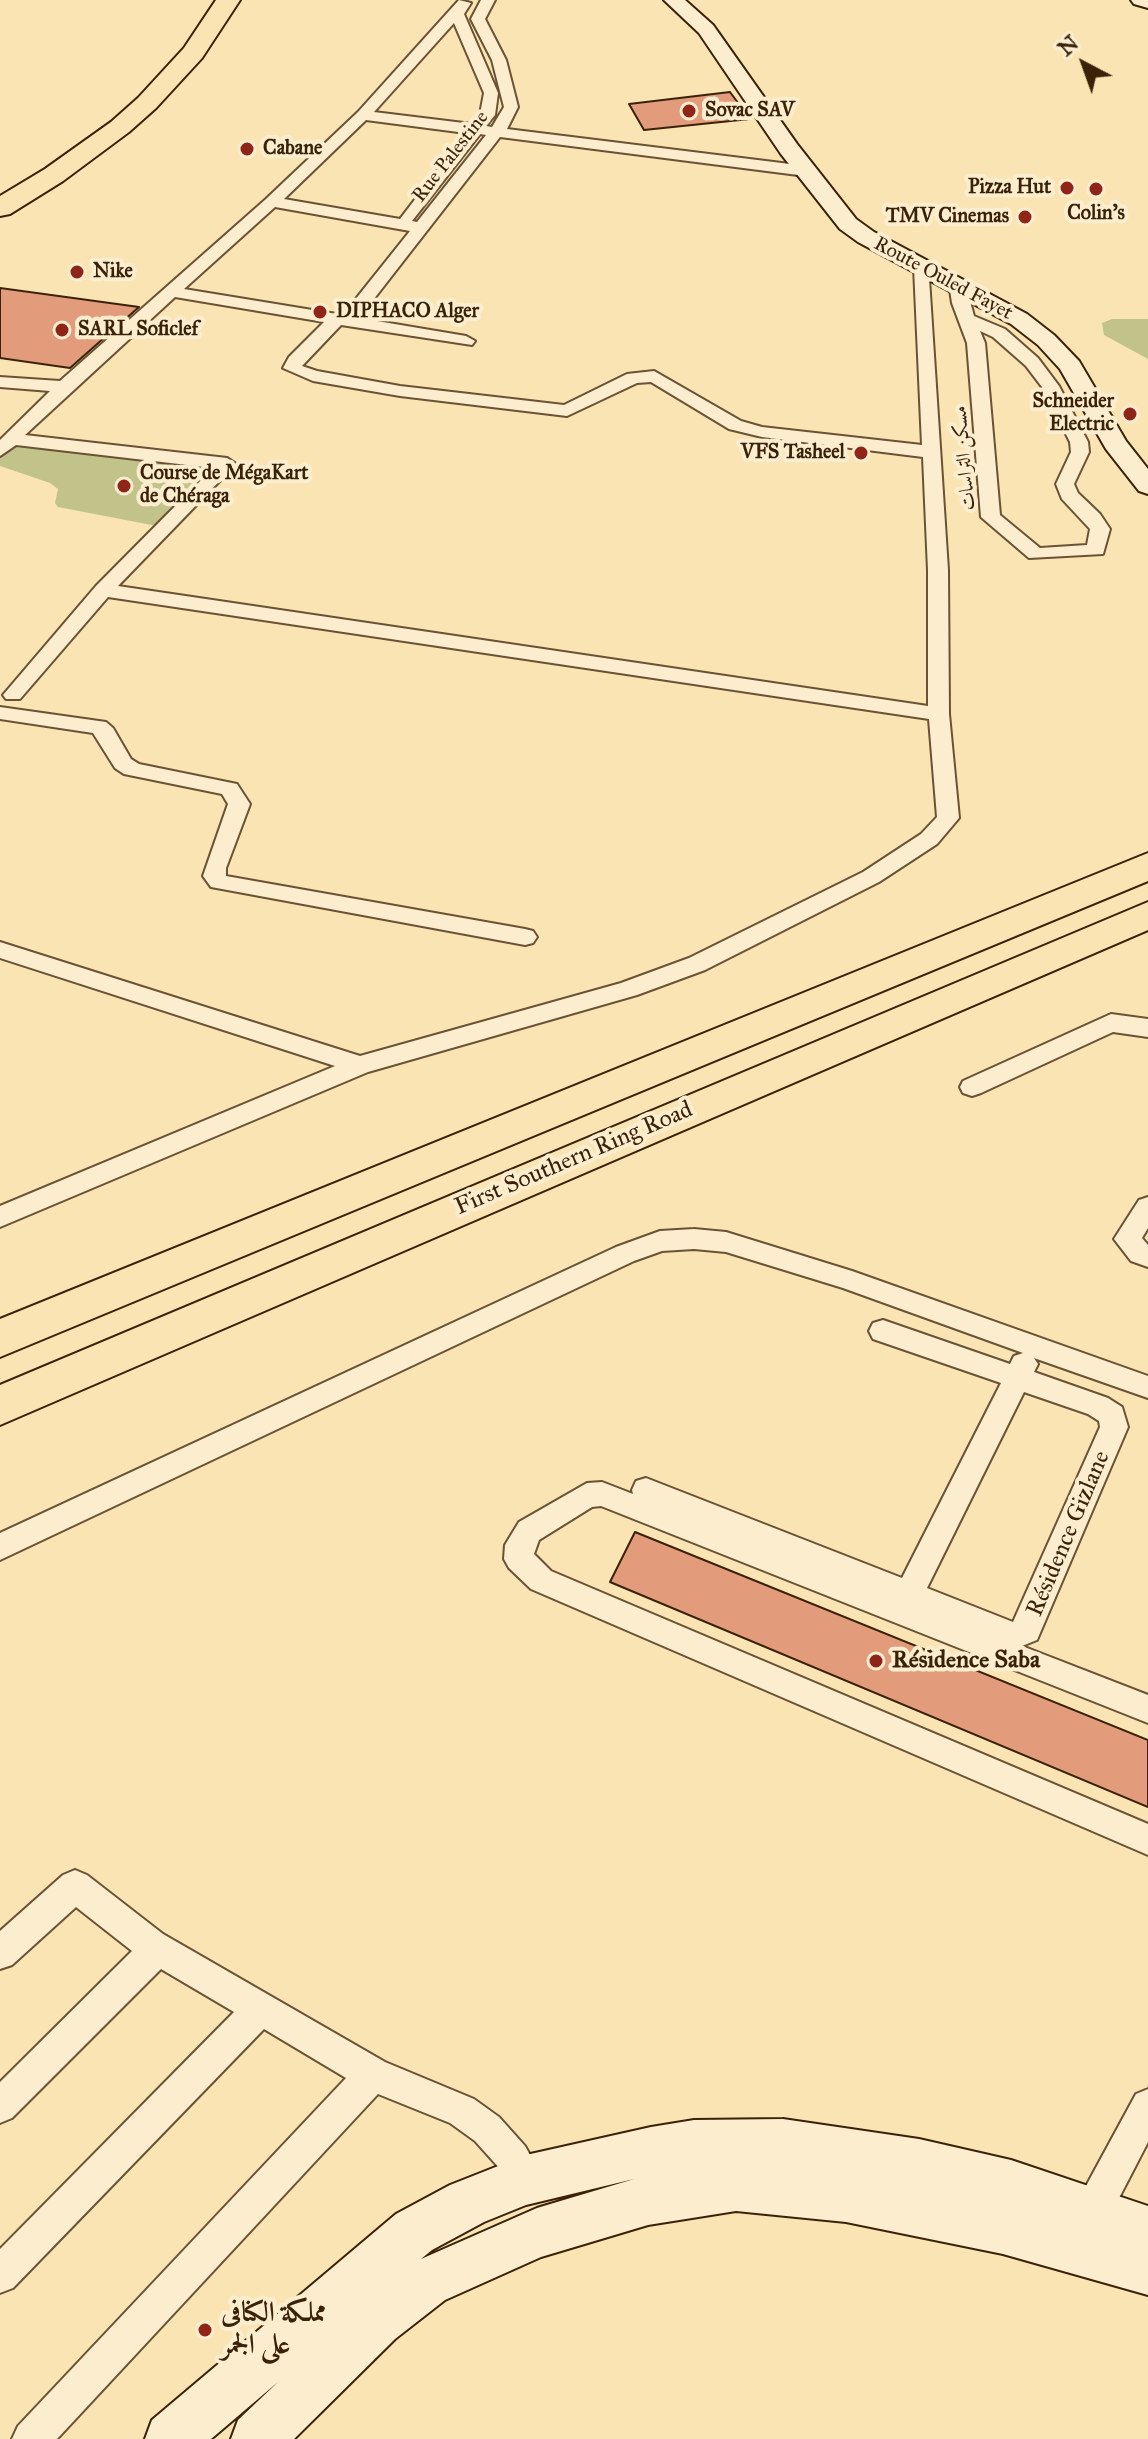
<!DOCTYPE html>
<html>
<head>
<meta charset="utf-8">
<style>
	body { margin:0 }
	#map { position:relative; width:1148px; height:2439px; overflow:hidden; background:#fae4b4; font-family:"IM FELL Great Primer",serif }
	canvas { display:block }
	.north { position:absolute; left:1044px; top:24px; width:80px; height:80px; -webkit-text-stroke:6px #fcedce; paint-order:stroke; rotate:319deg; font-size:22px; font-weight:700; line-height:32px; text-align:center; color:#3a2209 }
	.north::after { content:''; display:block; margin:auto; width:28px; height:36px; background:#3a2209; clip-path:polygon(50% 0,100% 100%,50% 72%,0 100%) }
</style>
</head>
<body>
<div id="map">
<canvas width="1148" height="2439"></canvas>
<div class="north">N</div>
</div>
<script>
const ctx = document.querySelector('canvas').getContext('2d');
ctx.lineJoin = 'round';
function fillPath(path, color) {
  ctx.fillStyle = color;
  ctx.fill(path, 'evenodd');
}
function toPath(rows) {
  const path = new Path2D();
  for (const r of rows) {
    path.moveTo(r[0], r[1]);
    for (let i = 2; i < r.length; i += 2) path.lineTo(r[i], r[i + 1]);
  }
  return path;
}
function stroke(path, color, width, dash) {
  ctx.strokeStyle = color;
  ctx.lineWidth = width;
  ctx.lineCap = dash ? 'butt' : 'round';
  ctx.setLineDash(dash || []);
  ctx.stroke(path);
}
function drawText(font, color, halo, rows, align = 'center') {
  ctx.font = font + ' "IM FELL Great Primer",Amiri,serif';
  ctx.lineWidth = 8;
  ctx.setLineDash([]);
  ctx.textBaseline = 'middle';
  ctx.strokeStyle = halo;
  ctx.fillStyle = color;
  for (const [text, x, y, turn = 0] of rows) {
    ctx.save();
    ctx.translate(x, y);
    ctx.rotate((+turn || 0) * Math.PI / 180);
    ctx.textAlign = isNaN(turn) ? turn : align;
    if (halo) ctx.strokeText(text, 0, 0);
    ctx.fillText(text, 0, 0);
    ctx.restore();
  }
}
const green = toPath([
	[1112,319,1148,319,1148,359,1104,335,1102,323],
	[14,443,212,467,157,526,58,507,55,503,58,489,50,483,0,466,0,458]
]);
const building = toPath([
	[730,92,750,119,644,130,629,104,730,92],
	[0,288,139,307,70,368,0,358,0,288],
	[635,1532,1148,1740,1148,1807,610,1582,635,1532]
]);
const street = toPath([
	[459,0,471,3,464,14,498,93,495,115,486,126,492,127,504,107,492,60,471,19,481,0,495,0,485,19,506,60,518,107,507,129,806,166,814,171,806,176,500,137,359,318,466,336,475,341,472,345,341,325,302,366,317,371,400,386,564,405,627,374,654,371,741,421,762,427,922,445,914,267,916,263,928,263,948,570,949,714,959,818,937,844,879,882,705,970,637,995,368,1072,0,1227,0,1206,335,1066,0,958,0,942,360,1056,621,983,689,958,863,872,921,834,937,817,929,719,108,597,20,699,6,699,3,695,96,586,213,468,16,445,0,456,0,440,50,391,0,387,0,377,60,381,266,199,358,112,459,0],
	[454,23,484,93,480,114,472,124,374,112,454,23],
	[366,120,466,133,400,219,284,199,366,120],
	[480,134,486,135,417,222,412,221,480,134],
	[275,207,410,231,343,315,184,289,275,207],
	[175,297,324,322,289,357,283,368,313,381,400,396,567,416,637,383,651,382,729,429,762,437,923,457,928,570,928,706,118,586,236,464,227,458,25,435,175,297],
	[957,278,965,283,974,316,1005,329,1038,358,1059,386,1088,442,1089,452,1074,484,1078,493,1100,514,1110,529,1103,554,1029,558,981,517,967,343,952,303,949,283,957,278],
	[980,331,993,337,1026,366,1042,387,1070,442,1071,452,1056,484,1062,499,1090,529,1087,545,1040,548,1000,515,985,343,980,331],
	[0,707,106,722,113,728,131,759,139,764,237,784,250,804,226,868,226,876,525,929,533,931,537,937,533,943,525,945,211,887,203,876,228,804,222,794,124,774,115,768,93,733,0,719,0,707],
	[1111,1014,1148,1019,1148,1037,1113,1032,981,1093,972,1096,963,1093,960,1087,963,1081,1111,1014],
	[1148,1197,1148,1228,1142,1238,1148,1245,1148,1267,1131,1261,1114,1239,1139,1200,1148,1197],
	[694,1229,726,1232,852,1271,1148,1376,1148,1398,1034,1358,1038,1364,1034,1372,1108,1398,1122,1407,1128,1427,1037,1640,1022,1646,1148,1695,1148,1723,601,1506,592,1507,539,1540,534,1554,551,1571,1148,1824,1148,1855,531,1589,509,1568,504,1559,505,1545,519,1522,587,1483,602,1482,633,1494,632,1490,636,1481,646,1478,902,1578,1001,1383,873,1339,869,1331,873,1323,883,1320,1010,1364,1014,1356,1023,1353,843,1288,726,1252,694,1249,662,1251,634,1261,0,1560,0,1533,616,1247,660,1231,694,1229],
	[1024,1392,1088,1414,1099,1421,1100,1427,1013,1622,927,1588,1024,1392],
	[75,1870,87,1875,163,1934,385,2062,474,2099,499,2117,525,2146,544,2180,539,2193,526,2198,513,2193,501,2170,475,2141,450,2123,378,2094,57,2439,12,2439,18,2426,346,2078,264,2029,13,2288,0,2293,0,2249,234,2012,161,1969,12,2118,0,2123,0,2082,132,1951,76,1907,12,1965,0,1969,0,1931,63,1875,75,1870],
	[1148,2089,1148,2142,1105,2225,1092,2230,1079,2225,1074,2212,1079,2199,1136,2094,1148,2089]
]);
const secondary = toPath([
	[664,0,685,0,713,25,797,144,856,219,874,232,1027,314,1054,335,1079,361,1126,441,1148,469,1148,494,1139,491,1106,449,1060,369,1038,345,1011,324,858,242,840,229,781,154,699,33,664,0],
	[1131,0,1148,0,1148,8,1134,4,1131,0],
	[783,2119,919,2139,1011,2160,1148,2206,1148,2295,1003,2254,846,2222,736,2211,648,2225,541,2257,445,2300,395,2339,294,2439,231,2439,238,2420,278,2382,211,2439,145,2439,152,2420,396,2214,450,2185,526,2155,651,2127,694,2120,783,2119],
	[634,2179,537,2208,421,2259,432,2250,484,2222,526,2205,634,2179]
]);
const highway = toPath([
	[216,0,240,0,202,58,156,108,129,132,63,181,10,214,0,216,0,196,45,169,111,122,138,98,184,48,216,0],
	[1148,853,1148,881,0,1357,0,1319,1148,853],
	[1148,902,1148,930,0,1425,0,1385,1148,902]
]);
const markers = [
	[689,111,8,"#8f2418"],
	[247,149,8,"#8f2418"],
	[1067,188,8,"#8f2418"],
	[1096,189,8,"#8f2418"],
	[1025,217,8,"#8f2418"],
	[77,272,8,"#8f2418"],
	[320,312,8,"#8f2418"],
	[62,330,8,"#8f2418"],
	[1130,414,8,"#8f2418"],
	[861,453,8,"#8f2418"],
	[124,486,8,"#8f2418"],
	[876,1661,8,"#8f2418"],
	[205,2330,8,"#8f2418"]
];
const farPoinames = [
	["Sovac SAV",705,111],
	["Cabane",263,149],
	["Pizza Hut",1051,188,"right"],
	["Colin's",1096,214,"center"],
	["TMV Cinemas",1009,217,"right"],
	["Nike",93,272],
	["DIPHACO Alger",336,312],
	["SARL Soficlef",78,330],
	["Schneider",1114,402,"right"],
	["Electric",1114,425,"right"],
	["VFS Tasheel",845,453,"right"],
	["Course de MégaKart",140,474],
	["de Chéraga",140,497]
];
const farStreetnames = [
	["Rue Palestine",451,157,-52],
	["Route Ouled Fayet",943,279,28],
	["مسكن التراسات",965,458,-95]
];
const streetNames = [
	["First Southern Ring Road",574,1159,-23],
	["Résidence Gizlane",1069,1534,-67]
];
const poiNames = [
	["Résidence Saba",892,1661]
];
const nearPoinames = [
	["مملكة الكنافى",221,2314],
	["على الجمر",221,2346]
];
fillPath(green, '#c2c38a');
fillPath(building, '#e39c7b');
stroke(building, '#3a2209', 2);
stroke(street, '#6a5234', 4);
stroke(secondary, '#3a2209', 4);
stroke(highway, '#3a2209', 4);
fillPath(street, '#fcedce');
fillPath(secondary, '#fcedce');
fillPath(highway, '#fae4b4');
for (const [x, y, r, color] of markers) {
  const dot = new Path2D();
  dot.arc(x, y, r, 0, 2 * Math.PI);
  ctx.fillStyle = color;
  ctx.fill(dot);
  stroke(dot, '#fcedce', 3);
}
drawText('bold 20px', '#3a2209', '#fcedce', farPoinames, 'left');
drawText('20px', '#3a2209', '#fcedce', farStreetnames);
drawText('24px', '#3a2209', '#fcedce', streetNames);
drawText('bold 24px', '#3a2209', '#fcedce', poiNames, 'left');
drawText('bold 28px', '#3a2209', '#fcedce', nearPoinames, 'left');
</script>
</body>
</html>
